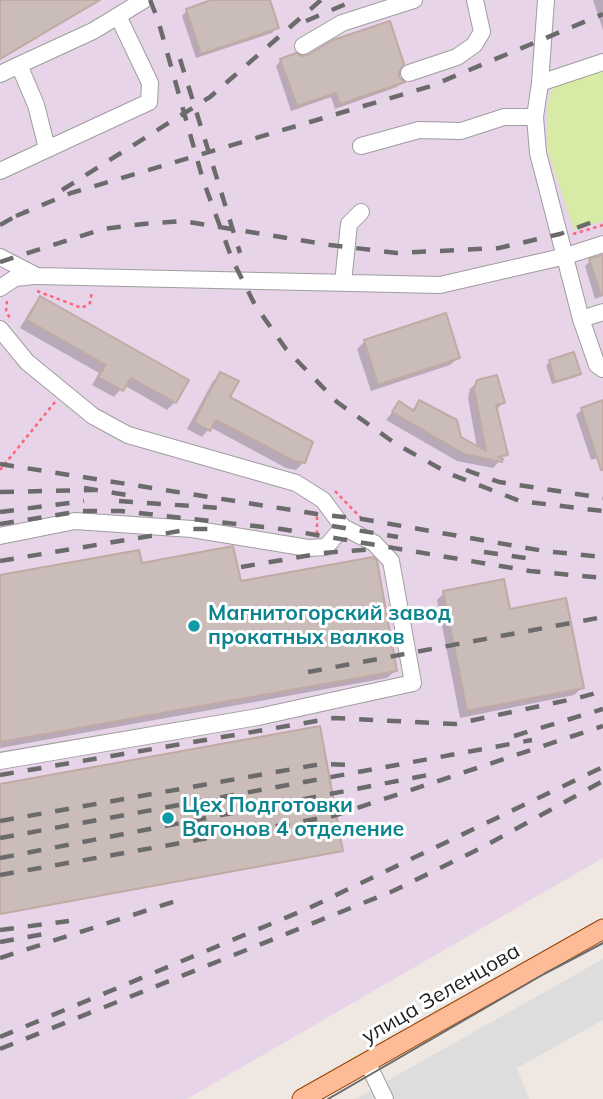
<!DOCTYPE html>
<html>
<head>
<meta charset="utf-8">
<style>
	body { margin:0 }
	canvas { display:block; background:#efe8e2 }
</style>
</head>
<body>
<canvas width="603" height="1099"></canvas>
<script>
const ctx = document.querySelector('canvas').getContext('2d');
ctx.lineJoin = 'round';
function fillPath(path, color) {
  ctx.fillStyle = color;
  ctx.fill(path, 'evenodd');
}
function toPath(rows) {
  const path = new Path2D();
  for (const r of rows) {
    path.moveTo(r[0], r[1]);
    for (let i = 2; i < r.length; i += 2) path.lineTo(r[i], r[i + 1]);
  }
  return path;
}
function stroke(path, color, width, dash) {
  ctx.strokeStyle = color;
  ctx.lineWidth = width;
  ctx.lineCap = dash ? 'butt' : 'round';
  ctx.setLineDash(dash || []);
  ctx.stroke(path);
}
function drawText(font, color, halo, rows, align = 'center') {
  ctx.font = font + ' Mulish,sans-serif';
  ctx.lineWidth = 6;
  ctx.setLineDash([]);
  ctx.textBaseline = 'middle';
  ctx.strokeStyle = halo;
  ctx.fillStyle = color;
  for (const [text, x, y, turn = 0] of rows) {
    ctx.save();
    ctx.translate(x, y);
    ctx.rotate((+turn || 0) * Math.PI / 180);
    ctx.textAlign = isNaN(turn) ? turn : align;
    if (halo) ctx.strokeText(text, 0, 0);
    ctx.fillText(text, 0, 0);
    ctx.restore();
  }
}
const industrial = toPath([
	[0,0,603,0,603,858,187,1099,0,1099]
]);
const grass = toPath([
	[603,69,603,221,574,230,547,148,548,104,550,92,557,85]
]);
const parking = toPath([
	[603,959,603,1020,517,1068,529,1099,355,1099]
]);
const shadow = toPath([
	[0,0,101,0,0,60],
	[217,0,268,0,277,27,272,33,196,58,182,16,187,10],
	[593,0,603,0,603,30],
	[281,60,397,71,398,78,402,82,397,87,335,109,331,97,291,111,276,66],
	[603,257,603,296,595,299,585,266,590,261],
	[40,299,175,402,167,410,124,385,114,397,92,385,99,373,20,328,33,306],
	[365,341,458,358,450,365,371,391,357,349],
	[550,362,579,373,576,377,552,384,546,365],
	[221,374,227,398,304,462,296,470,286,468,210,427,202,437,187,429,213,381],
	[478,381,503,403,495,411,506,454,493,468,457,461,386,420,399,404,411,411,419,402,460,438,477,448,468,398,470,389],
	[603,402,603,456,591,460,576,415,582,409],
	[140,565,395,671,387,678,0,748,0,577],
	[444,593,509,611,582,688,574,695,460,718,437,600]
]);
const building = toPath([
	[0,0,100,0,0,59,0,0],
	[211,0,270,0,279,28,201,54,186,9,211,0],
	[390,21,404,64,399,72,399,77,405,82,340,104,336,93,297,106,280,59,296,53,302,56,308,55,333,40,390,21],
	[603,255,603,294,601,295,589,259,603,255],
	[40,296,189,380,176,403,131,378,123,391,98,377,106,365,27,320,40,296],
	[446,313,460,358,378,385,364,340,446,313],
	[574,352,581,374,555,382,549,360,574,352],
	[220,372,239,381,230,397,313,442,305,463,294,461,216,420,210,431,194,422,220,372],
	[497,375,505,403,496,405,508,455,498,457,503,459,502,462,464,454,392,412,399,401,414,411,419,400,457,420,461,437,486,451,474,389,477,380,497,375],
	[603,400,603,470,601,470,581,408,603,400],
	[233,546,241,581,373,557,377,561,397,671,0,742,0,575,139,550,142,563,233,546],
	[504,579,510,609,566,598,584,688,467,711,443,591,504,579],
	[320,726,343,851,0,914,0,784,320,726]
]);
const path = toPath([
	[573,234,603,225],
	[37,291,82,308,90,303,92,291],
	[7,301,6,312,10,318],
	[0,470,55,402],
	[335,491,362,519],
	[317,534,317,516]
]);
const minor = toPath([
	[546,0,540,83,603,62],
	[303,46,342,23,414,0],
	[19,65,93,31,144,0],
	[409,73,457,57,474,45,482,32,475,0],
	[0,74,19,65,36,105,47,148],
	[540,83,535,117,538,153,581,319,597,365,603,369],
	[361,146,419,130,461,131,504,117,535,117],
	[0,171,149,102,150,83,118,16],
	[0,257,37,276,440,285,566,256,603,244],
	[343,283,349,224,361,212],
	[0,288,15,278,34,276],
	[581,319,603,312],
	[0,329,27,362,93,416,128,435,296,483,323,500,343,527,326,547,308,548,192,529,75,521,0,536],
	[0,761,258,717,413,683,391,561,374,543,343,527],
	[367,1062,385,1099]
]);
const major = toPath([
	[302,1099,603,929]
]);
const tram = toPath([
	[328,1099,544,974,603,943]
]);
const rail = toPath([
	[150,0,158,20,203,180,232,259,255,305,286,349,337,402,396,444,450,474,520,501,603,511],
	[306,21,355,0],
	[180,59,240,253],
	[62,190,210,97,321,0],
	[16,216,71,193,431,86,603,14],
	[0,225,25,211],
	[0,262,103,229,143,224,183,221,330,245,397,253,499,248,560,234,603,218],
	[0,464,317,514,362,519,544,551,603,557],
	[466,470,499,482,603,498],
	[84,488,133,496],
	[0,492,94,490],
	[119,501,220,508],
	[0,512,84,501],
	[0,524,82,511,121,511,281,529,530,571,603,578],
	[332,526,398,537],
	[484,552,539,560],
	[0,561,192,529,221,529],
	[241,567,323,553,375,549],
	[308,672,603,617],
	[514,736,603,709],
	[0,775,334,718,455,724,578,698,603,691],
	[0,821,321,764,356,765],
	[0,838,532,740],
	[0,858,433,774],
	[0,875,333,816,603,726],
	[0,930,69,921],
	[0,942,55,932],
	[0,958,185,898],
	[0,1037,309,908,603,767],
	[0,1049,393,891,481,848,603,781]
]);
const markers = [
	[194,626,7,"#0f9aa8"],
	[168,818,7,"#0f9aa8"]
];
const cultureNames = [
	["Магнитогорский завод",208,614],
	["прокатных валков",208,638],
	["Цех Подготовки",182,806],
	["Вагонов 4 отделение",182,830]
];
const streetNames = [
	["улица Зеленцова",441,994,-30]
];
fillPath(industrial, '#e7d4e8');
fillPath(grass, '#d7eba6');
fillPath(parking, '#ddd');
fillPath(shadow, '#0003');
fillPath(building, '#cabcb8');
stroke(building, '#c1aaa4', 2);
stroke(minor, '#9e9e9e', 18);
stroke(major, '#964200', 21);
stroke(path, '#fe6477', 2.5, [3.5, 3.5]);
stroke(minor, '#fff', 16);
stroke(major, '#febb97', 19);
stroke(tram, '#6b6b6b', 2);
stroke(rail, '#6b6b6b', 4.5, [14, 14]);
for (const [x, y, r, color] of markers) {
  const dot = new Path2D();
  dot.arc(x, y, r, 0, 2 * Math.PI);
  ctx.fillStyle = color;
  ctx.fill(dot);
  stroke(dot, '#fff', 2.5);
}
drawText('bold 21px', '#0d838f', '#fff', cultureNames, 'left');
drawText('21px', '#1d1d1d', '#fff', streetNames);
</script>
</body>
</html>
